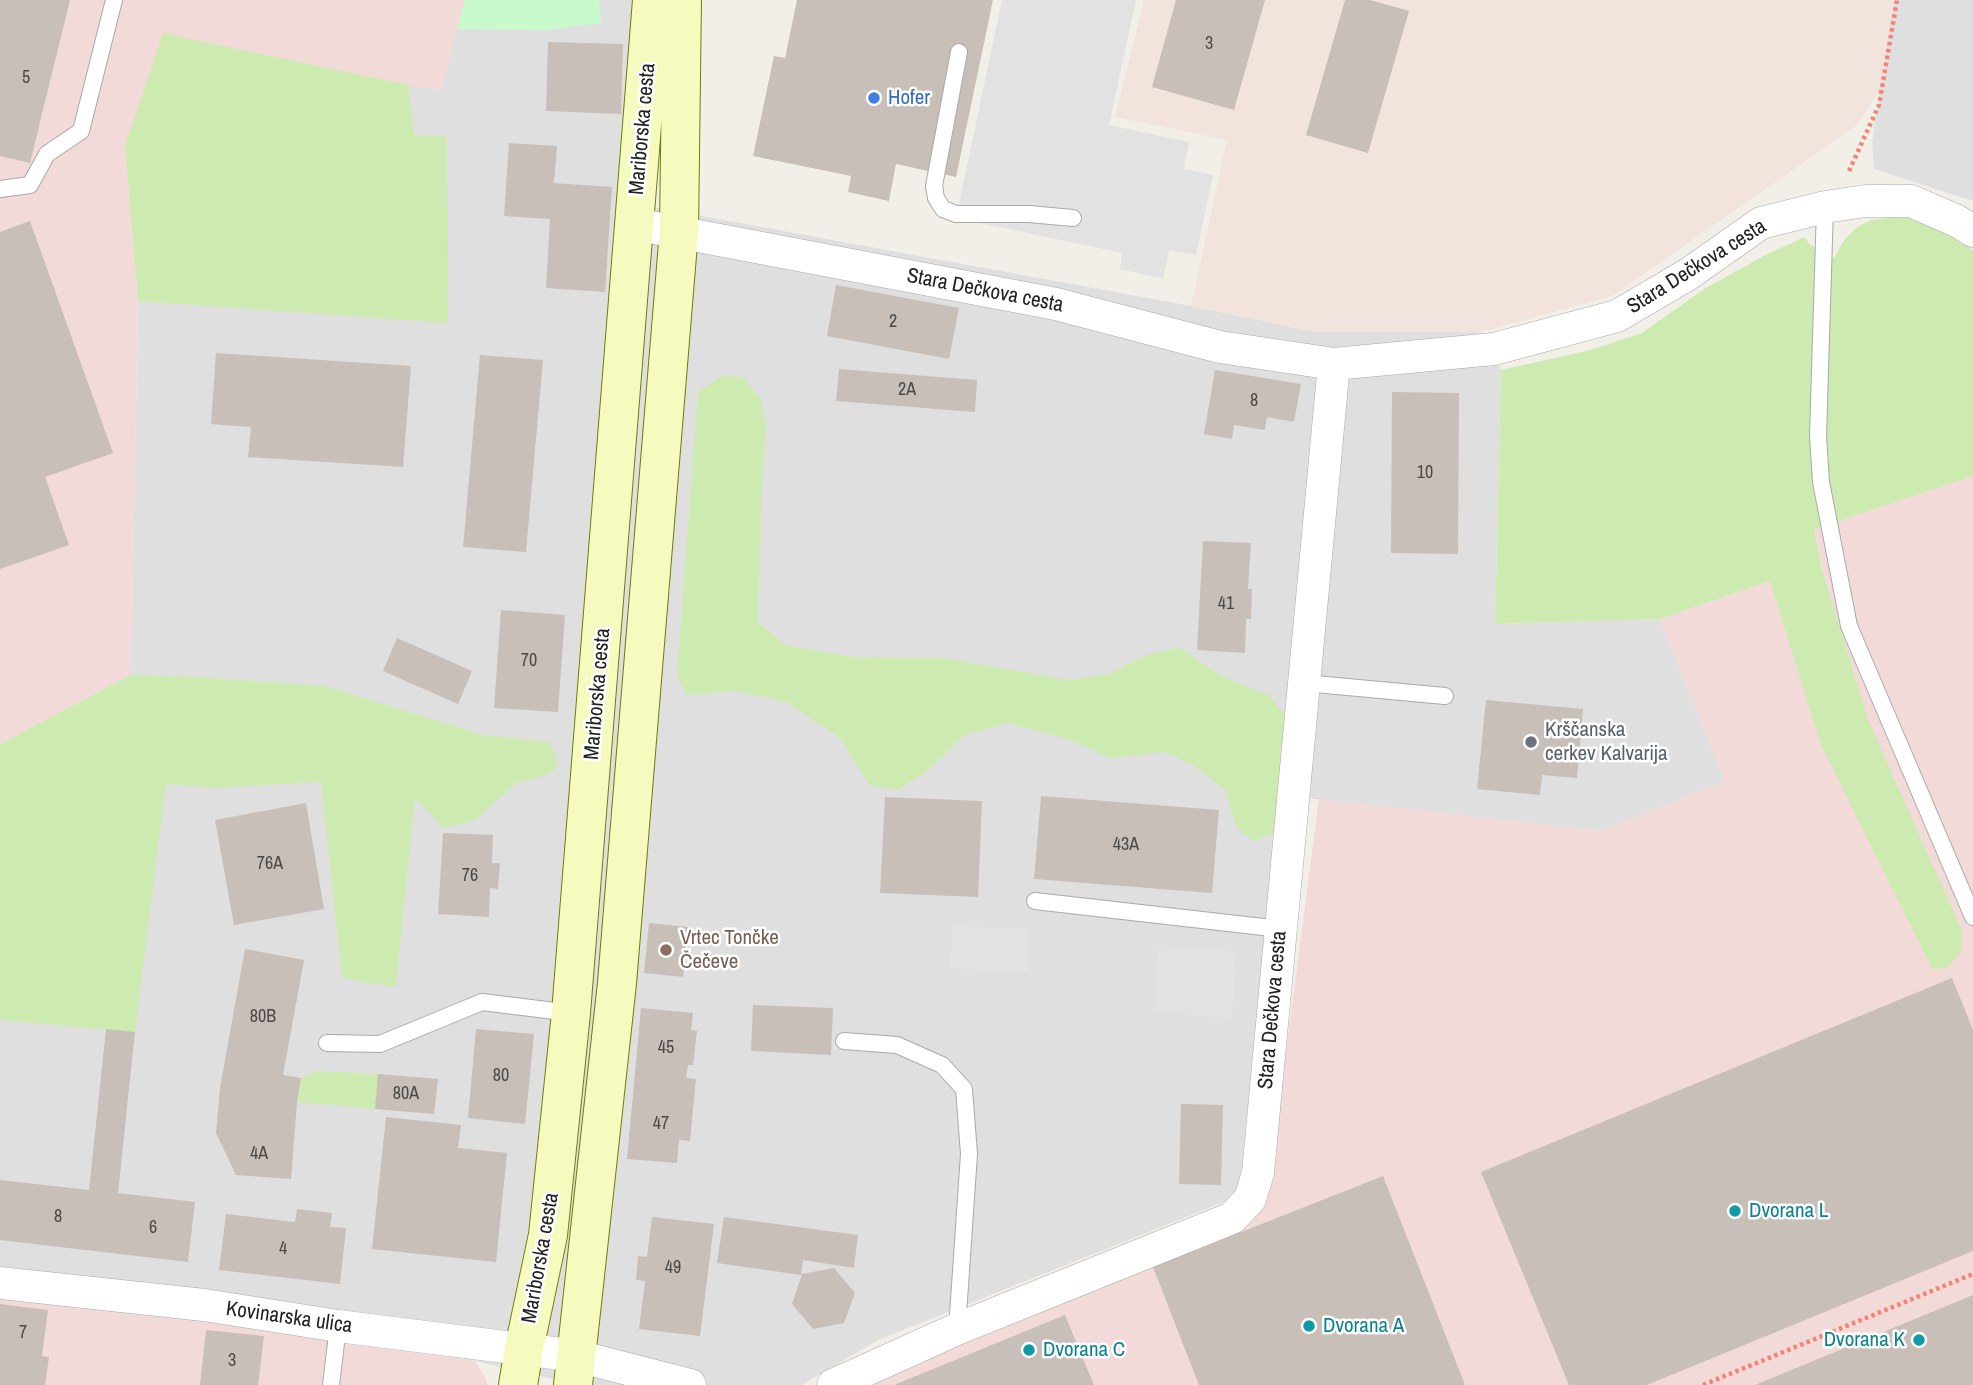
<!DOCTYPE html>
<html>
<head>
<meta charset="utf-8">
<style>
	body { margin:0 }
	canvas { display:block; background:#f2efe9 }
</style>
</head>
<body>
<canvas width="1973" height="1385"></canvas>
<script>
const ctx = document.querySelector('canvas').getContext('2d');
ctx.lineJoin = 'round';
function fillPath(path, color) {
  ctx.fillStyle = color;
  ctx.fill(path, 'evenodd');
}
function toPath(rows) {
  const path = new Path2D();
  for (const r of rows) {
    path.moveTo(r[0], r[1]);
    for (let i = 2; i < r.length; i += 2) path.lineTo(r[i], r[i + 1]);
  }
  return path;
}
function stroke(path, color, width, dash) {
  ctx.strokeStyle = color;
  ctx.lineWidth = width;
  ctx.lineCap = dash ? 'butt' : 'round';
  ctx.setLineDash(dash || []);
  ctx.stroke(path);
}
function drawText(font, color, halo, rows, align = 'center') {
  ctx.font = font + ' "Archivo Narrow",sans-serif';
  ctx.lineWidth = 5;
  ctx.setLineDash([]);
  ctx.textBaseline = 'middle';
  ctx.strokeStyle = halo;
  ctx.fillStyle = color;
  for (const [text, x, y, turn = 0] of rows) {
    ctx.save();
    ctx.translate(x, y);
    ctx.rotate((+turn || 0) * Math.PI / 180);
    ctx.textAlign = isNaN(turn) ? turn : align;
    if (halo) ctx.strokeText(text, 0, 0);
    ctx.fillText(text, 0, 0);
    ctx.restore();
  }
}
const residential = toPath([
	[465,0,640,0,621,201,1191,306,1316,332,1481,332,1501,370,1495,624,1660,619,1725,781,1602,831,1278,795,1239,1196,878,1340,802,1385,578,1385,475,1361,0,1290,0,744,131,675,138,301,125,146,163,33,440,90],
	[1894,0,1973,0,1973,201,1874,169,1872,142]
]);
const commercial = toPath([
	[0,0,465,0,441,90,362,78,125,146,138,301,131,675,0,744],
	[1973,476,1973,1385,858,1385,1268,1189,1319,799,1601,831,1725,781,1660,619,1770,581,1822,570,1814,528],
	[0,1290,296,1332,475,1361,487,1381,487,1385,0,1385]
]);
const military = toPath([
	[1144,0,1894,0,1880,91,1856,126,1612,296,1481,332,1316,332,1191,306,1227,140,1115,117]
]);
const grass = toPath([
	[163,33,408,85,414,135,447,136,448,323,138,301,125,146],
	[1889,218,1912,218,1951,235,1973,250,1973,476,1814,529,1822,570,1869,722,1963,933,1960,954,1946,968,1932,969,1820,742,1770,581,1660,619,1495,624,1501,370,1591,350,1642,333,1704,289,1769,253,1805,237,1809,244,1834,258,1844,240,1857,227,1871,220],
	[723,375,744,378,761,399,766,425,761,504,758,623,786,645,852,657,942,658,1070,680,1108,674,1152,653,1180,648,1220,675,1270,696,1284,715,1286,761,1274,833,1254,841,1236,827,1225,790,1195,766,1165,752,1111,758,1070,740,1009,723,964,735,927,771,898,790,869,785,841,739,785,701,735,691,687,695,677,675,698,392],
	[131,675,199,677,325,686,484,735,549,742,557,758,556,769,541,777,516,783,476,820,444,828,415,798,396,987,342,978,321,782,215,788,166,784,135,1032,0,1020,0,744],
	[316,1071,378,1074,375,1109,297,1102,301,1078]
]);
const park = toPath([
	[465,0,599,0,601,23,548,30,457,29]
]);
const parking = toPath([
	[1002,0,1136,0,1109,125,1189,142,1184,169,1213,175,1196,255,1169,250,1163,279,1120,269,1122,253,956,218],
	[953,926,1030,929,1028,972,950,968],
	[1158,947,1236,951,1232,1018,1154,1013]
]);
const building = toPath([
	[0,0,70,0,30,163,0,156],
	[797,0,993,0,956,177,896,164,889,201,848,192,851,176,753,156,774,56,785,58],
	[1176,0,1265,0,1234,110,1152,87],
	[1345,0,1370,0,1409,11,1368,153,1306,135],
	[548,42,623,44,621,114,546,111],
	[509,143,557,146,554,183,612,187,605,292,546,288,550,219,504,216],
	[30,221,113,453,45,477,69,545,0,569,0,232],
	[836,285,959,308,949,359,827,336],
	[216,353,411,366,403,467,248,457,251,427,211,424],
	[480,355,543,360,526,552,463,547],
	[839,369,977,380,975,412,836,401],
	[1215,370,1301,384,1294,422,1267,417,1265,430,1234,425,1232,439,1204,434],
	[1392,392,1459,393,1458,554,1391,553],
	[1203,541,1251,543,1248,589,1252,589,1251,619,1246,619,1245,653,1197,650],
	[501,610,565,615,558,712,494,708],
	[397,638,472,671,458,704,383,671],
	[1486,700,1583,709,1577,778,1542,775,1540,795,1477,789],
	[1041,796,1219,810,1212,893,1034,879],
	[885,797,982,801,978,897,880,893],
	[306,803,324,909,234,925,215,820],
	[443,833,493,835,492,863,500,863,498,889,490,888,489,917,438,914],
	[649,923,688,927,683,977,644,973],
	[245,949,304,960,283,1075,301,1078,297,1102,291,1179,236,1175,216,1133,220,1088],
	[1952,978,1973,1030,1973,1251,1647,1385,1569,1385,1481,1172],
	[753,1005,833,1008,831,1055,751,1051],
	[641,1008,693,1013,691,1030,697,1031,693,1065,688,1065,686,1078,696,1079,690,1141,679,1140,677,1163,627,1159],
	[106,1029,135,1032,118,1193,195,1202,188,1262,0,1240,0,1180,89,1190],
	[476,1029,534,1034,525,1124,468,1118],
	[378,1074,438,1079,434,1114,375,1109],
	[1181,1104,1223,1105,1221,1185,1179,1184],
	[386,1117,461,1125,458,1148,507,1153,496,1262,372,1249],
	[1383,1176,1465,1385,1199,1385,1153,1267],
	[297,1209,332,1213,330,1227,346,1228,340,1284,219,1270,226,1214,295,1222],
	[652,1217,714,1224,700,1336,639,1329,645,1281,636,1280,638,1256,647,1257],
	[724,1217,858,1235,854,1268,803,1260,801,1275,717,1263],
	[834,1268,855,1293,844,1323,813,1329,792,1304,802,1274],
	[1973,1295,1973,1385,1755,1385],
	[0,1304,48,1310,42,1356,49,1357,45,1385,0,1385],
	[1065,1315,1094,1385,894,1385],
	[206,1330,264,1336,258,1385,200,1385]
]);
const path = toPath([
	[1849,171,1879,105,1897,0],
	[1703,1385,1973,1274]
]);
const service = toPath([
	[959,52,934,186,936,198,943,209,956,214,1029,214,1073,218],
	[0,189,30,185,47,154,81,131,114,0],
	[1825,207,1818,436,1821,482,1849,626,1973,917],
	[1304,683,1445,696],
	[1035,901,1281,929],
	[844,1041,897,1045,942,1065,964,1089,969,1154,957,1329],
	[327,1043,380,1044,482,1002,571,1013],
	[331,1385,338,1326]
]);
const minor = toPath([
	[635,224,1056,304,1220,347,1334,364,1494,349,1617,316,1687,275,1761,223,1825,207,1866,201,1911,201,1957,221,1973,231],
	[0,1283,204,1305,338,1326,577,1356,690,1385],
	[833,1385,957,1329,1232,1218,1250,1199,1258,1173,1334,364]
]);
const secondary = toPath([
	[518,1385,524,1349,548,1235,571,1013,652,0],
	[573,1385,617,983,679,231,682,0]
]);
const markers = [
	[874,98,7,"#3f7fe0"],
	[1531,742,7,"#6b7280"],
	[666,950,7,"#8d6e63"],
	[1735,1211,7,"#0f9aa8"],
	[1309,1326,7,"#0f9aa8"],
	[1919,1340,7,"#0f9aa8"],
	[1029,1350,7,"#0f9aa8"]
];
const numberNames = [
	["3",1209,44],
	["5",26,78],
	["2",893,322],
	["2A",907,390],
	["8",1254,401],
	["10",1425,473],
	["41",1226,604],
	["70",529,661],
	["43A",1126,845],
	["76A",270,864],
	["76",470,876],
	["80B",263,1017],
	["45",666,1048],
	["80",501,1076],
	["80A",406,1094],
	["47",661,1124],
	["4A",259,1154],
	["8",58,1217],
	["6",153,1228],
	["4",283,1249],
	["49",673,1268],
	["7",23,1333],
	["3",232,1361]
];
const shopNames = [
	["Hofer",888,98]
];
const streetNames = [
	["Mariborska cesta",643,129,-85],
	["Stara Dečkova cesta",1697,267,-32],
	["Stara Dečkova cesta",985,291,11],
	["Mariborska cesta",598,694,-85],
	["Stara Dečkova cesta",1273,1010,-85],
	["Mariborska cesta",541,1258,-80],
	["Kovinarska ulica",289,1318,8]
];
const worshipNames = [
	["Krščanska",1545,730],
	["cerkev Kalvarija",1545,754]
];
const educationNames = [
	["Vrtec Tončke",680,938],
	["Čečeve",680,962]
];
const cultureNames = [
	["Dvorana L",1749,1211],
	["Dvorana A",1323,1326],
	["Dvorana K",1905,1340,"right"],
	["Dvorana C",1043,1350]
];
fillPath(residential, '#e0dfdf');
fillPath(commercial, '#f2dad9');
fillPath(military, '#f3e3dd');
fillPath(grass, '#cdebb0');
fillPath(park, '#c8facc');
fillPath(parking, '#e2e2e2');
fillPath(building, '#c7bfb8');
stroke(service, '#a9a9a9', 18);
stroke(minor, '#a9a9a9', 33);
stroke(secondary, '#707d05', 40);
stroke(path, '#fa8072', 4.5, [3.5, 3.5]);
stroke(service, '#fff', 16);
stroke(minor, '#fff', 32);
stroke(secondary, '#f7fabf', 38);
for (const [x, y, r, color] of markers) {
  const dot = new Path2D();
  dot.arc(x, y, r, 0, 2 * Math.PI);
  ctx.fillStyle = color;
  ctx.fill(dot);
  stroke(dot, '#fff', 2.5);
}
drawText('18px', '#4b4948', null, numberNames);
drawText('21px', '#366cbe', '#fff', shopNames, 'left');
drawText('21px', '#222', '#fff', streetNames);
drawText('21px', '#5b616d', '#fff', worshipNames, 'left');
drawText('21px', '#785e54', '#fff', educationNames, 'left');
drawText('21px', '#0d838f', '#fff', cultureNames, 'left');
</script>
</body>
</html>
